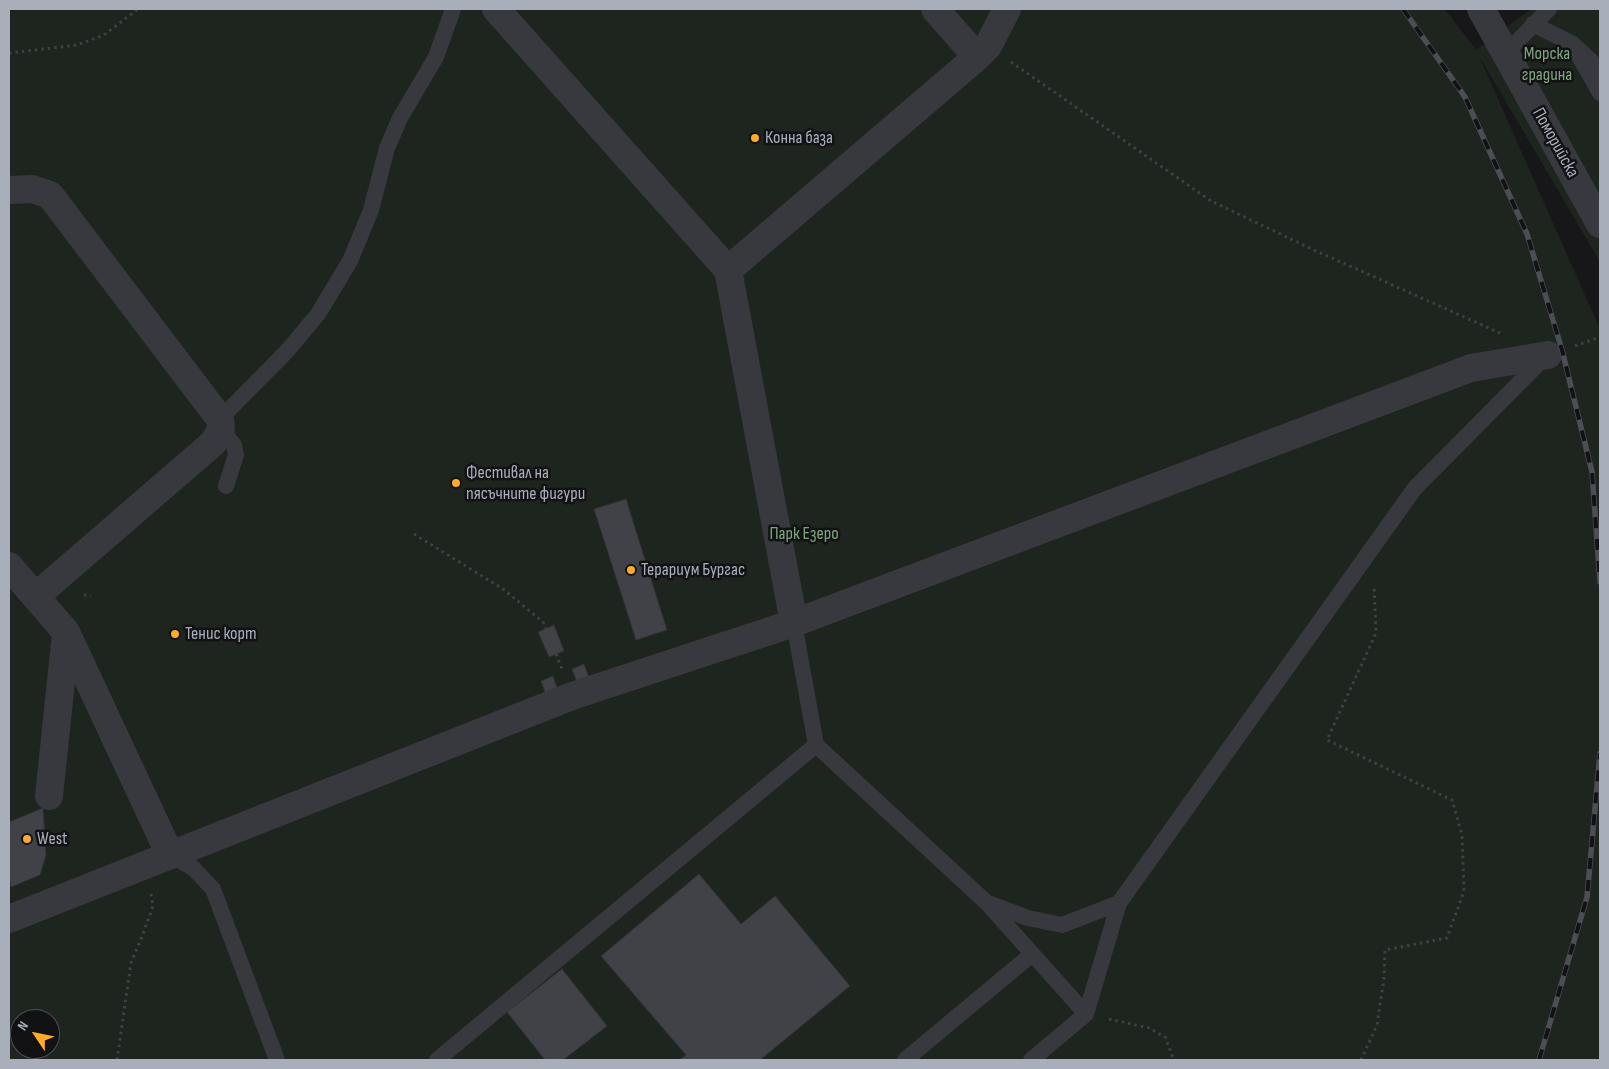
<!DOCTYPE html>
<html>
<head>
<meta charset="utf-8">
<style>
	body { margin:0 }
	#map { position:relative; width:1609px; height:1069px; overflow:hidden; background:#17171a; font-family:"Sofia Sans Condensed",sans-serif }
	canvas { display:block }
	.frame { position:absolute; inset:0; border:10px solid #a8afba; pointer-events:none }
	.north { position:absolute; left:10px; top:1009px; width:50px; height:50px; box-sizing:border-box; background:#121215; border:1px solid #4e5157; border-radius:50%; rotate:304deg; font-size:14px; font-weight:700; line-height:20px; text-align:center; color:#a8afba }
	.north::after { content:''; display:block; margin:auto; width:18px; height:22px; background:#ffab2a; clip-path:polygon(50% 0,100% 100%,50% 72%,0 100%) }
</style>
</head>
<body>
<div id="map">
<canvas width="1609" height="1069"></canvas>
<div class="frame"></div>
<div class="north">N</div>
</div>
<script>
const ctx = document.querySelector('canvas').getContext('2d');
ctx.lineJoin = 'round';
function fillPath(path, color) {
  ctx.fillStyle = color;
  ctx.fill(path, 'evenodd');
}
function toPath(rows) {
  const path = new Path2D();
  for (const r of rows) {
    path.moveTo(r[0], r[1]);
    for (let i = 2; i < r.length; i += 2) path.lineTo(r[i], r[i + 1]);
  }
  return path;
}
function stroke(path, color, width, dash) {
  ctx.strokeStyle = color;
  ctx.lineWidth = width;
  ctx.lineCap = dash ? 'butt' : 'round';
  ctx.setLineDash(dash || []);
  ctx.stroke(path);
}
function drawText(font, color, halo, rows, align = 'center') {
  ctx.font = font + ' "Sofia Sans Condensed",sans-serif';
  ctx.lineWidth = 5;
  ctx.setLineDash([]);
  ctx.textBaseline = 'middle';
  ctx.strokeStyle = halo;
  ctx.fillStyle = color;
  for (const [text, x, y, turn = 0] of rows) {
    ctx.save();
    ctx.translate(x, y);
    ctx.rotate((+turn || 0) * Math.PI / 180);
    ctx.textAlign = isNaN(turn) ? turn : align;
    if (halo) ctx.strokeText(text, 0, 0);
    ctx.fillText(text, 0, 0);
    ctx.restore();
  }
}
const green = toPath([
	[9,9,1445,9,1476,50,1531,9,1600,9,1600,262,1479,56,1600,329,1600,1060,9,1060],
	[20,1019,50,1019,50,1049,20,1049]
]);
const building = toPath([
	[626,499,667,630,636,640,594,509,626,499],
	[554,625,564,651,549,657,538,632,554,625],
	[584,664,590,681,578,685,572,669,584,664],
	[553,676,559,693,547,697,541,681,553,676],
	[43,808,46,855,40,875,11,887,9,876,9,822,43,808],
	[699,874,741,924,775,896,850,986,760,1060,679,1060,686,1055,601,956,699,874],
	[562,969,607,1026,563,1060,545,1060,507,1012,562,969]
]);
const path = toPath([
	[9,53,77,45,104,35,138,9],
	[1011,62,1211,201,1314,250,1500,333],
	[1575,346,1600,337],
	[414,534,503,589,543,622,546,629],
	[84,595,91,596],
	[556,654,562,669],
	[1109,1019,1149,1028,1165,1037,1174,1060],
	[117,1060,131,963,143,934,153,906,151,894],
	[1361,1060,1377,1025,1384,978,1385,950,1447,938,1464,891,1462,835,1452,800,1327,740,1376,633,1374,585]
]);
const lane = toPath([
	[1533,24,1573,44,1600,69],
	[1505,54,1549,9],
	[1579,56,1600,93],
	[220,419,288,350,318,314,350,261,371,210,387,148,400,118,436,57,453,9],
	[221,430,234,445,236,455,226,486],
	[794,623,816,745],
	[170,855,193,868,213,889,277,1060],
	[988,903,1028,918,1062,925,1119,903],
	[437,1060,816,745,986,902,1086,1014],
	[905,1060,1031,955],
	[1031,1060,1086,1014,1119,903,1415,488,1546,356]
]);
const street = toPath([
	[496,9,728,270,794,623],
	[1481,9,1600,224],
	[977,57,988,46,1007,9],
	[9,190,32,189,50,195,220,419,221,430,213,443,36,596],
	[728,270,977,57,935,9],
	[9,566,66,632,170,855],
	[49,796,66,634],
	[9,919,572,696,794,623,1471,368,1548,355]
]);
const rail = toPath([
	[1403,9,1465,97,1527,234,1562,350,1592,472,1600,582],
	[1539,1060,1587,897,1600,753]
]);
const markers = [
	[755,138,5,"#ffab2a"],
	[456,483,5,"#ffab2a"],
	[631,570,5,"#ffab2a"],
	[175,634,5,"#ffab2a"],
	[27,839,5,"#ffab2a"]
];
const parkNames = [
	["Морска",1547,54],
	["градина",1547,75],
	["Парк Езеро",804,534]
];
const poiNames = [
	["Конна база",765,138],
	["Фестивал на",466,473],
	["пясъчните фигури",466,494],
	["Терариум Бургас",641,570],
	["Тенис корт",185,634],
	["West",37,839]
];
const streetNames = [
	["Поморийска",1555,143,61]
];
fillPath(green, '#1d251e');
fillPath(building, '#414247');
stroke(building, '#313136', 1);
stroke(path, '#3e4146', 3, [2.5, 4]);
stroke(lane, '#38393f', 16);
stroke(street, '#38393f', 28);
stroke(rail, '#4b4e54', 5.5);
stroke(rail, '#121215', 4, [11]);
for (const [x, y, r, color] of markers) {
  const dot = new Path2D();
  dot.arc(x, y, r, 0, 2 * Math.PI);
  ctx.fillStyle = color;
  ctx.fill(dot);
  stroke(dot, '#121215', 2);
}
drawText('18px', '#7ea77e', '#121215', parkNames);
drawText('18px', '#a8afba', '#121215', poiNames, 'left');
drawText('18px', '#a8afba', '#121215', streetNames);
</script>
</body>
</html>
